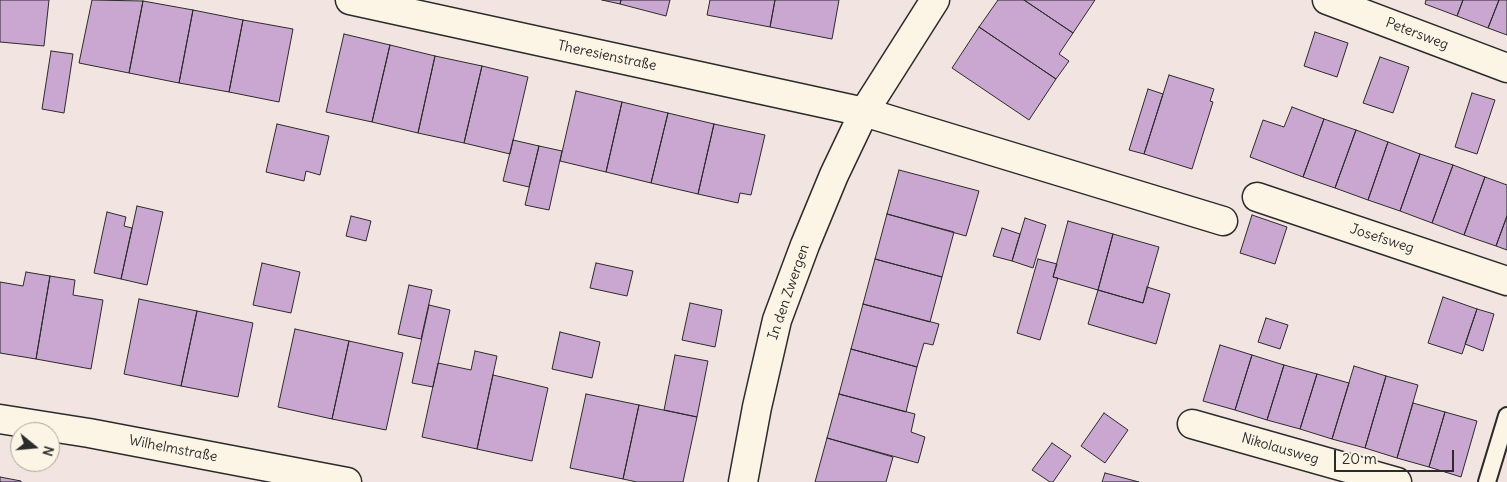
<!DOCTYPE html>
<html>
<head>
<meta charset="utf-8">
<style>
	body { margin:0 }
	#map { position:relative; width:1507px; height:482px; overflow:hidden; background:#f2e5e1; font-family:Delius,sans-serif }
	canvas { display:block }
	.north { position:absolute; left:10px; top:422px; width:50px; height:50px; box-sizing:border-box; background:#fcf5e5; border:1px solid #a8a49b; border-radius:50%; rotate:107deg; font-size:14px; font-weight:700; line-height:20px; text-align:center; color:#2b2b2b }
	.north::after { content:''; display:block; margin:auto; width:18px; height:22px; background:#2b2b2b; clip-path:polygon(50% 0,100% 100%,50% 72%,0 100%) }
	.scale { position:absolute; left:1334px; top:450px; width:120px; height:22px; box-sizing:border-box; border:2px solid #2b2b2b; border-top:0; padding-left:6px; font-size:15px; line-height:18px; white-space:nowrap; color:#2b2b2b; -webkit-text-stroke:4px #fcf5e5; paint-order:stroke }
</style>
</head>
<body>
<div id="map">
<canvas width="1507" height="482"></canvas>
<div class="north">N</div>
<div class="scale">20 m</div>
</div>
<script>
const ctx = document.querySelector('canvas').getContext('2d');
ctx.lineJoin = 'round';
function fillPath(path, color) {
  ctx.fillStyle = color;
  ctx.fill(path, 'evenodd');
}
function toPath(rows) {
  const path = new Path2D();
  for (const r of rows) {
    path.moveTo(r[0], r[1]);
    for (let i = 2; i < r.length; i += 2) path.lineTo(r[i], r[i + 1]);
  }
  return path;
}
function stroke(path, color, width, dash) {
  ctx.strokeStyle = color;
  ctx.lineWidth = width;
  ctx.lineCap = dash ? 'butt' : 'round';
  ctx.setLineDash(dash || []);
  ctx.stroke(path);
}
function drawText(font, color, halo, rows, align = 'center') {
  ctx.font = font + ' Delius,sans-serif';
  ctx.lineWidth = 4.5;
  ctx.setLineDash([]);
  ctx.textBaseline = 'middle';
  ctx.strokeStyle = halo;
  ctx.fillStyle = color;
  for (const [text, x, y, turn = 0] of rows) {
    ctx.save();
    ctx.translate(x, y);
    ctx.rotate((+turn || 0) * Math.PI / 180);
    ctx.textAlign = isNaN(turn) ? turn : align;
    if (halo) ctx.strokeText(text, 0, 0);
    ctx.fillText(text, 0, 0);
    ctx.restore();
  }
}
const building = toPath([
	[0,0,49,0,44,46,0,42,0,0],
	[92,0,143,1,129,73,79,63,92,0],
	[602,0,621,0,620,4,602,0],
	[621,0,670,0,666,16,620,4,621,0],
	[710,0,775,0,770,27,707,15,710,0],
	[775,0,839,0,832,39,770,27,775,0],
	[998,0,1024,0,1073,33,1059,54,1069,61,1056,79,979,27,998,0],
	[1024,0,1095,0,1073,33,1024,0],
	[1426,0,1463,0,1457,16,1425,4,1426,0],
	[1463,0,1499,0,1488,28,1457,16,1463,0],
	[1499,0,1507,0,1507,35,1488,28,1499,0],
	[143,1,193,10,179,83,129,73,143,1],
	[193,10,243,20,229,92,179,83,193,10],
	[243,20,293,29,279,102,229,92,243,20],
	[979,27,1056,79,1029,120,952,68,979,27],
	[1315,32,1348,43,1337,77,1304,66,1315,32],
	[344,34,390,45,372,122,326,112,344,34],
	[390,45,435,56,418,133,372,122,390,45],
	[51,51,73,54,64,113,42,109,51,51],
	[435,56,482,66,464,143,418,133,435,56],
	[1380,57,1409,67,1393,113,1363,103,1380,57],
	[482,66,528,77,510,154,464,143,482,66],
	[1169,75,1214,89,1210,101,1213,102,1192,169,1144,154,1169,75],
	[1148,89,1163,94,1144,154,1129,150,1148,89],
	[576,91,622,102,606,172,560,161,576,91],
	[1472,93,1495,100,1477,154,1455,147,1472,93],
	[622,102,668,113,651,183,606,172,622,102],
	[1292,107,1324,119,1303,177,1250,157,1263,120,1284,127,1292,107],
	[668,113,714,124,698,194,651,183,668,113],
	[1324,119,1356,130,1335,188,1303,177,1324,119],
	[277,124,329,136,320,175,306,171,304,181,266,172,277,124],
	[714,124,765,135,751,195,740,193,738,203,698,194,714,124],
	[1356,130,1388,142,1368,200,1335,188,1356,130],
	[513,140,539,146,529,187,503,181,513,140],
	[1388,142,1420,154,1400,211,1368,200,1388,142],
	[539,146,562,151,549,210,525,205,539,146],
	[1420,154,1453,165,1432,223,1400,211,1420,154],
	[1453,165,1485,177,1464,235,1432,223,1453,165],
	[899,170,979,191,966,236,887,214,899,170],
	[1485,177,1507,185,1507,216,1496,246,1464,235,1485,177],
	[137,206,163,212,147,285,121,279,137,206],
	[107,212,126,217,124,226,132,228,121,279,94,273,107,212],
	[887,214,954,232,942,277,875,259,887,214],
	[1252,215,1287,227,1275,264,1240,253,1252,215],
	[351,216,371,221,366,241,346,236,351,216],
	[1507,216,1507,250,1496,246,1507,216],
	[1025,218,1046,225,1033,268,1012,261,1025,218],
	[1068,221,1113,234,1098,290,1053,277,1068,221],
	[1002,228,1020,234,1012,261,993,256,1002,228],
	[1113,234,1159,247,1143,303,1098,290,1113,234],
	[875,259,942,277,930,322,863,304,875,259],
	[1038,259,1057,264,1053,277,1058,278,1040,340,1017,333,1038,259],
	[262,263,300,272,291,313,253,305,262,263],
	[596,263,633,271,627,296,590,288,596,263],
	[26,272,50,276,36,359,0,353,0,282,23,286,26,272],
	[50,276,75,280,73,295,103,300,91,369,36,359,50,276],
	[409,285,432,290,421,339,398,334,409,285],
	[1147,287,1170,294,1156,344,1088,324,1098,290,1143,303,1147,287],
	[1443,297,1477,309,1462,354,1428,343,1443,297],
	[139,299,197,311,181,386,124,374,139,299],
	[690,303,722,310,715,347,682,340,690,303],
	[863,304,939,324,933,345,924,343,917,367,851,349,863,304],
	[429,305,450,310,433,387,412,383,429,305],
	[1477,309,1494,314,1483,351,1465,344,1477,309],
	[197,311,253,323,238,397,181,386,197,311],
	[1266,318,1288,325,1280,349,1258,342,1266,318],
	[295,329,349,341,332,419,278,407,295,329],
	[560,332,600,342,592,378,552,369,560,332],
	[349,341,403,353,386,430,332,419,349,341],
	[1220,345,1252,355,1235,410,1203,401,1220,345],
	[851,349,917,367,906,412,839,394,851,349],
	[475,351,497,356,477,449,422,437,438,363,471,370,475,351],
	[675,355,708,361,697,417,664,410,675,355],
	[1252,355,1284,365,1267,420,1235,410,1252,355],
	[1284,365,1317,374,1300,429,1267,420,1284,365],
	[1354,366,1386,376,1365,448,1332,439,1354,366],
	[1317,374,1349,383,1332,439,1300,429,1317,374],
	[493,375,548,388,532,461,477,449,493,375],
	[1386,376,1418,385,1397,458,1365,448,1386,376],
	[586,394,639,405,623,479,570,468,586,394],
	[839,394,915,414,911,432,925,437,918,463,827,438,839,394],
	[1413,403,1445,412,1429,467,1397,458,1413,403],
	[639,405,697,417,683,482,637,482,623,479,639,405],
	[1445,412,1477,421,1461,477,1429,467,1445,412],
	[1104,413,1128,430,1105,463,1081,446,1104,413],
	[827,438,893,457,886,482,815,482,827,438],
	[1052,443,1071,456,1053,482,1050,482,1032,470,1052,443],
	[1105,473,1139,482,1102,482,1105,473],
	[0,477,21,481,21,482,0,482,0,477]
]);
const service = toPath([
	[1487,482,1507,416]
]);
const minor = toPath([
	[350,0,864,112,1223,221],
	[1327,0,1507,68],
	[1257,197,1507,281],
	[0,419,89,433,347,482],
	[1192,424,1397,482],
	[743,482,757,407,777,320,805,245,834,175,864,112,935,0]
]);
const streetNames = [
	["Petersweg",1417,34,21],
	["Theresienstraße",607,56,12],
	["Josefsweg",1382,239,18],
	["In den Zwergen",789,292,-71],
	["Wilhelmstraße",173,449,11],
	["Nikolausweg",1280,449,16]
];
fillPath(building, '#c9a7d1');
stroke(building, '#2b2b2b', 1);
stroke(service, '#2b2b2b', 20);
stroke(minor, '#2b2b2b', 31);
stroke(service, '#fcf5e5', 16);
stroke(minor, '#fcf5e5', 28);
drawText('14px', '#2b2b2b', '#fcf5e5', streetNames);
</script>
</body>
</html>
